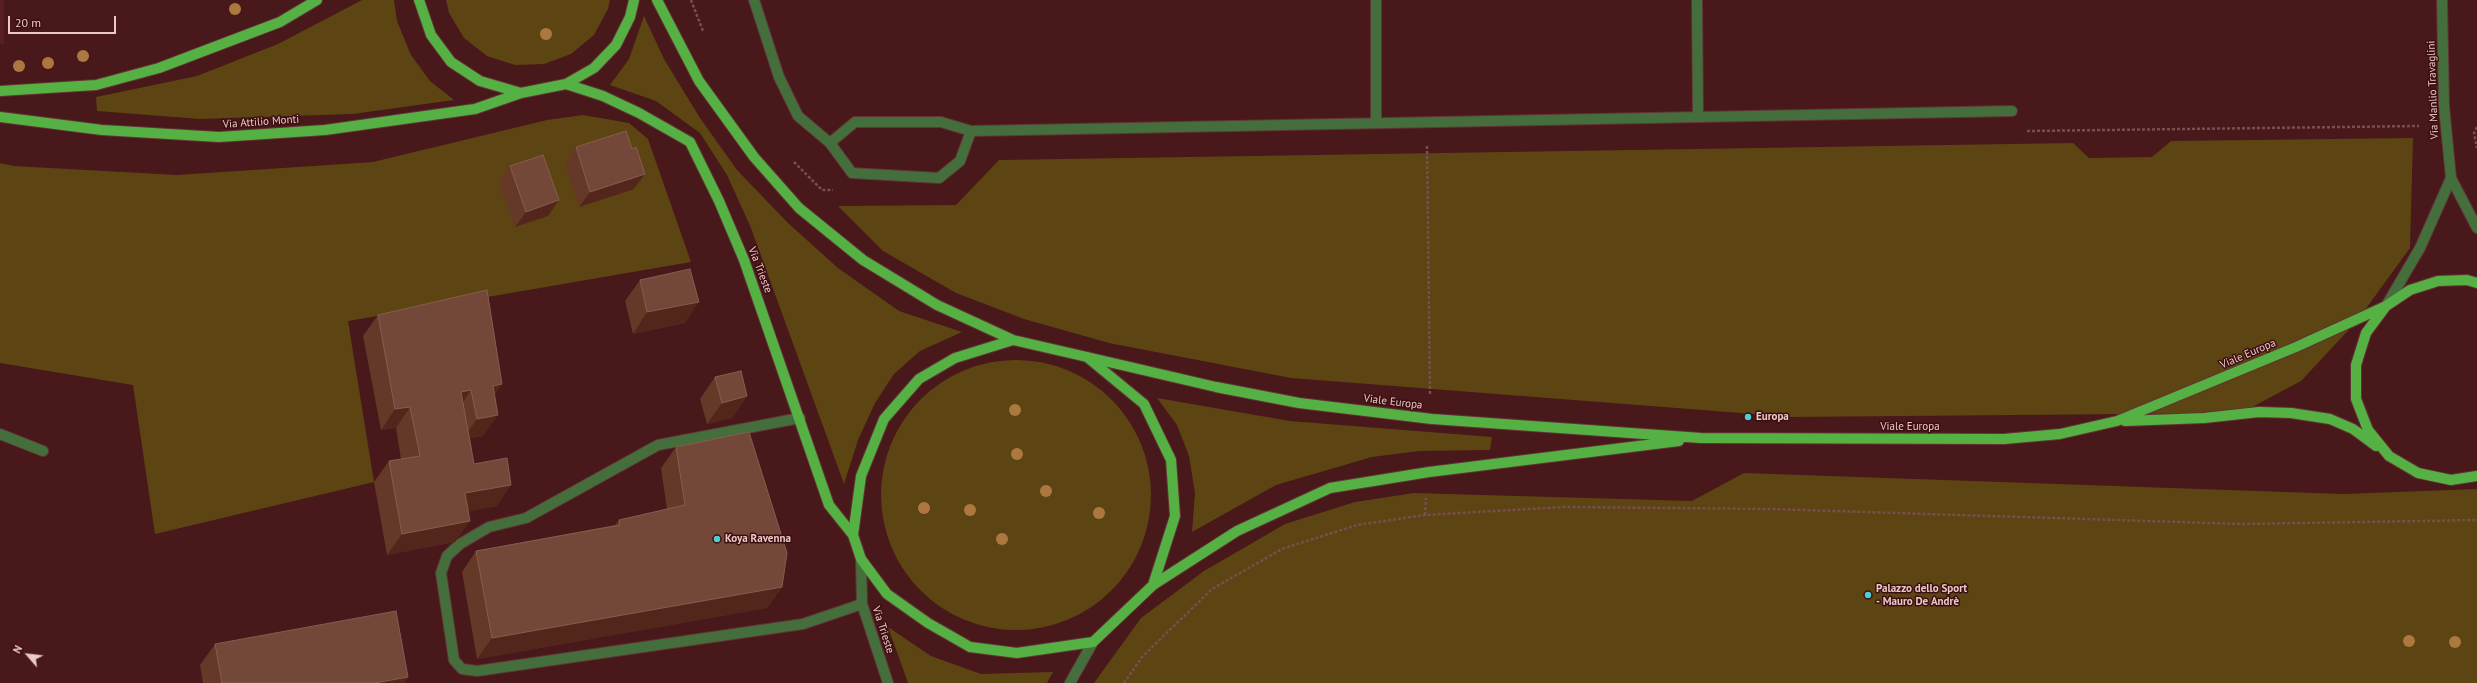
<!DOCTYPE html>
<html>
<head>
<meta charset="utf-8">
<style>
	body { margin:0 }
	#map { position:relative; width:2477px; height:683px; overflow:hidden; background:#48181a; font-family:"PT Sans",sans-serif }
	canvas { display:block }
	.north { position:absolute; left:8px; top:635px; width:40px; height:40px; -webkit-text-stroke:3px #3d0e11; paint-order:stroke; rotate:298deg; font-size:11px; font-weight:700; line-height:16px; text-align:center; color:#eac9c8 }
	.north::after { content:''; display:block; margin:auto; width:14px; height:18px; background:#eac9c8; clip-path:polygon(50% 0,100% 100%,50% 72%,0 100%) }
	.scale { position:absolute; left:8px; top:16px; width:108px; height:18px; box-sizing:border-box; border:2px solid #eac9c8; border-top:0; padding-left:5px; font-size:12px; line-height:14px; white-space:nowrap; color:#eac9c8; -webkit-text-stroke:3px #3d0e11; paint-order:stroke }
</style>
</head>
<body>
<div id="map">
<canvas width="2477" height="683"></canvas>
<div class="north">N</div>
<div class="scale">20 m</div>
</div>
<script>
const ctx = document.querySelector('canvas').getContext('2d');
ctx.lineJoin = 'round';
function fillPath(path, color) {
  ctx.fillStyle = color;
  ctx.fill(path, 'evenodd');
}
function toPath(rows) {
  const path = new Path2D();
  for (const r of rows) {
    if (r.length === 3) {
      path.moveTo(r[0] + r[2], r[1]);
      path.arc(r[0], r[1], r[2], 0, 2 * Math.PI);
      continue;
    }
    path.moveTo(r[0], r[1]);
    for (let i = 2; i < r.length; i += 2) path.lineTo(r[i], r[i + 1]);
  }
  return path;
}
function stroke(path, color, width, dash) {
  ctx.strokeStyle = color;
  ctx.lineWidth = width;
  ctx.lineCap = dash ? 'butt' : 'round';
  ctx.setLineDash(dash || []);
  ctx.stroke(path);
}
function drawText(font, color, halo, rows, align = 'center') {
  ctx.font = font + ' "PT Sans",sans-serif';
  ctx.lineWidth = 3;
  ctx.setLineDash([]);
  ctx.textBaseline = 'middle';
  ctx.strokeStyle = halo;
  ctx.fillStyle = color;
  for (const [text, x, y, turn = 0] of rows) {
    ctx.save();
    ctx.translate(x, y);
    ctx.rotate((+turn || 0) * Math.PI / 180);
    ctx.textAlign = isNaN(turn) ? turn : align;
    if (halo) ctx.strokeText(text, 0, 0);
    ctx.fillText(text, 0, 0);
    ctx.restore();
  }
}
const built = toPath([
	[0,0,4,0,4,44,0,44]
]);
const green = toPath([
	[362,0,394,0,397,21,411,55,430,81,454,100,353,114,200,119,97,111,96,97,197,76,278,44],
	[446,0,610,0,608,9,594,35,571,54,544,64,515,65,487,56,464,38,449,13],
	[644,16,664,59,700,118,737,170,788,223,838,268,899,311,962,332,920,351,894,374,875,403,858,440,844,484,751,228,727,175,700,133,656,101,610,85,629,59],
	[583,115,629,123,648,139,691,262,348,321,374,482,155,534,133,385,0,363,0,163,14,166,177,175,373,162,547,120],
	[2413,138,2410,248,2357,321,2301,381,2241,413,1792,417,1291,378,1109,343,1024,319,956,293,883,251,838,206,956,205,999,160,2073,143,2089,158,2152,157,2171,141],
	[1016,495,135],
	[1157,398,1290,421,1492,437,1490,450,1419,451,1372,457,1276,485,1192,532,1195,493,1189,456,1177,425],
	[1744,473,2343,494,2477,489,2477,683,1094,683,1141,618,1204,571,1285,524,1355,502,1414,493,1692,501],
	[888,627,931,656,981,674,1053,672,1047,683,908,683]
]);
const path = toPath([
	[691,0,703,31],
	[2477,127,2474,133,2477,148],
	[2027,131,2419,126],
	[1427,146,1430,395],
	[794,162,822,190,833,190],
	[1425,515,1426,498],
	[1124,683,1142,657,1212,589,1282,549,1357,525,1425,515,1564,507,1771,509,2242,524,2477,520]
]);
const minor = toPath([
	[754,0,779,77,798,116,830,143],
	[1376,0,1376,123],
	[1697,0,1698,117],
	[2442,0,2444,106,2451,178,2477,228],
	[971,131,960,161,939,178,852,173,830,143,855,122,941,122,971,131,2012,111],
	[2386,306,2420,248,2451,178],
	[800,418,658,445,526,518,489,527,460,544,447,556,441,573,454,660,462,669,477,671,803,624,862,604],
	[0,434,43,451],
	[861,559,862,604,888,683],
	[1070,683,1093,642]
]);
const major = toPath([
	[419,0,431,35,451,62,480,81,521,93,566,84,594,68,616,45,630,17,634,0],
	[657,0,699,81,754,157,799,208,863,260,937,305,1013,340],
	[566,84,603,96,639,113,690,142,719,201,744,260,829,505,853,535],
	[0,91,96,85,159,68,280,22,317,0],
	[0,117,102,130,219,137,325,130,475,109,521,93],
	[2477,283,2467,280,2438,281,2410,290,2386,306,2366,333,2356,365,2356,399,2368,430,2389,456,2418,473,2451,480,2477,476],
	[1087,357,1144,404,1171,460,1175,516,1153,585,1093,642,1017,653,970,647,928,623,887,594,861,559,853,535,861,476,884,419,919,379,955,358,1013,340,1087,357,1216,387,1299,403,1432,419,1701,438,2004,439,2060,434,2117,421,2296,347,2386,306],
	[2125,421,2204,418,2259,412,2291,413,2330,419,2353,429,2376,446],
	[1153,585,1237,531,1330,488,1429,472,1679,441]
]);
const trees = [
	[235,9],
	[546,34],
	[83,56],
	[48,63],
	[19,66],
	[1015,410],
	[1017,454],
	[1046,491],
	[924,508],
	[970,510],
	[1099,513],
	[1002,539],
	[2409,641],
	[2455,642]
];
const wall = toPath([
	[576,147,632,149,634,189,579,207,565,163],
	[510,166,559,200,548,216,515,227,499,182],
	[640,280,685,323,633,334,625,301],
	[378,315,502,384,494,395,483,436,470,438,474,464,497,506,468,511,455,542,387,555,374,482,389,461,401,459,396,428,381,430,363,336],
	[715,377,747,396,732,418,707,424,700,399],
	[676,447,782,587,767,608,477,659,462,572,476,551,615,525,619,520,667,509,661,468],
	[215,644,408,677,404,683,203,683,200,665]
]);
const shadedWall = toPath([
	[645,174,634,189,579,207,590,192],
	[559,200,548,216,515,227,526,212],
	[699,302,685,323,633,334,647,312],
	[502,384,487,406,493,386],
	[471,390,457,411,461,392],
	[747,396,732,418,707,424,722,403],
	[410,407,396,428,381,430,395,409],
	[498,415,483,436,462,440,477,419],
	[511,485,497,506,450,515,465,493],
	[470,521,455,542,387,555,402,534],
	[782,587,767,608,477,659,492,638],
	[408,677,404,683,375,683]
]);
const building = toPath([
	[626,131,632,149,636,147,645,174,590,192,576,147,626,131],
	[543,155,559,200,526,212,510,166,543,155],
	[690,269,699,302,647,312,640,280,690,269],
	[487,290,502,384,493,386,498,415,477,419,471,390,461,392,474,464,507,458,511,485,465,493,470,521,402,534,389,461,420,456,410,407,395,409,378,315,487,290],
	[741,371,747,396,722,403,715,377,741,371],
	[749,432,787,553,782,587,492,638,476,551,620,525,619,520,685,505,676,447,749,432],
	[396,611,408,677,375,683,222,683,215,644,396,611]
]);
const markers = [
	[1748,417,4,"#51ccd3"],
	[717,539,4,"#51ccd3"],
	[1868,595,4,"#51ccd3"]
];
const streetNames = [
	["Via Manlio Travaglini",2433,90,-92],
	["Via Attilio Monti",261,122,-4],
	["Via Trieste",760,270,69],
	["Viale Europa",2248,354,-23],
	["Viale Europa",1393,402,7],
	["Viale Europa",1910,427],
	["Via Trieste",883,630,72]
];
const poiNames = [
	["Europa",1756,417],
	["Koya Ravenna",725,539],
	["Palazzo dello Sport",1876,589],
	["- Mauro De Andrè",1876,602]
];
fillPath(built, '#571f21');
fillPath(green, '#5d4413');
stroke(minor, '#623436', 12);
stroke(major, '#623436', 12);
stroke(path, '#794e4f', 2.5, [3, 2]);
stroke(minor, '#446f3c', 10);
stroke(major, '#56b144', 10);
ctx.fillStyle = '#ad783f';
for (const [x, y] of trees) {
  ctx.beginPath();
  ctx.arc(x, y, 6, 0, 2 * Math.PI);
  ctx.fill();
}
fillPath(wall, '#663828');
fillPath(shadedWall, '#54251b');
fillPath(building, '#744839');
stroke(building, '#875c50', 1);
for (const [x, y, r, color] of markers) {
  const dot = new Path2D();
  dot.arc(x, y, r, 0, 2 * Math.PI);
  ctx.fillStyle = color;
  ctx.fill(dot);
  stroke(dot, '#3d0e11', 1.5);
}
drawText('11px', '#eac9c8', '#3d0e11', streetNames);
drawText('bold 11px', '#eac9c8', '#3d0e11', poiNames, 'left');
</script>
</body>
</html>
